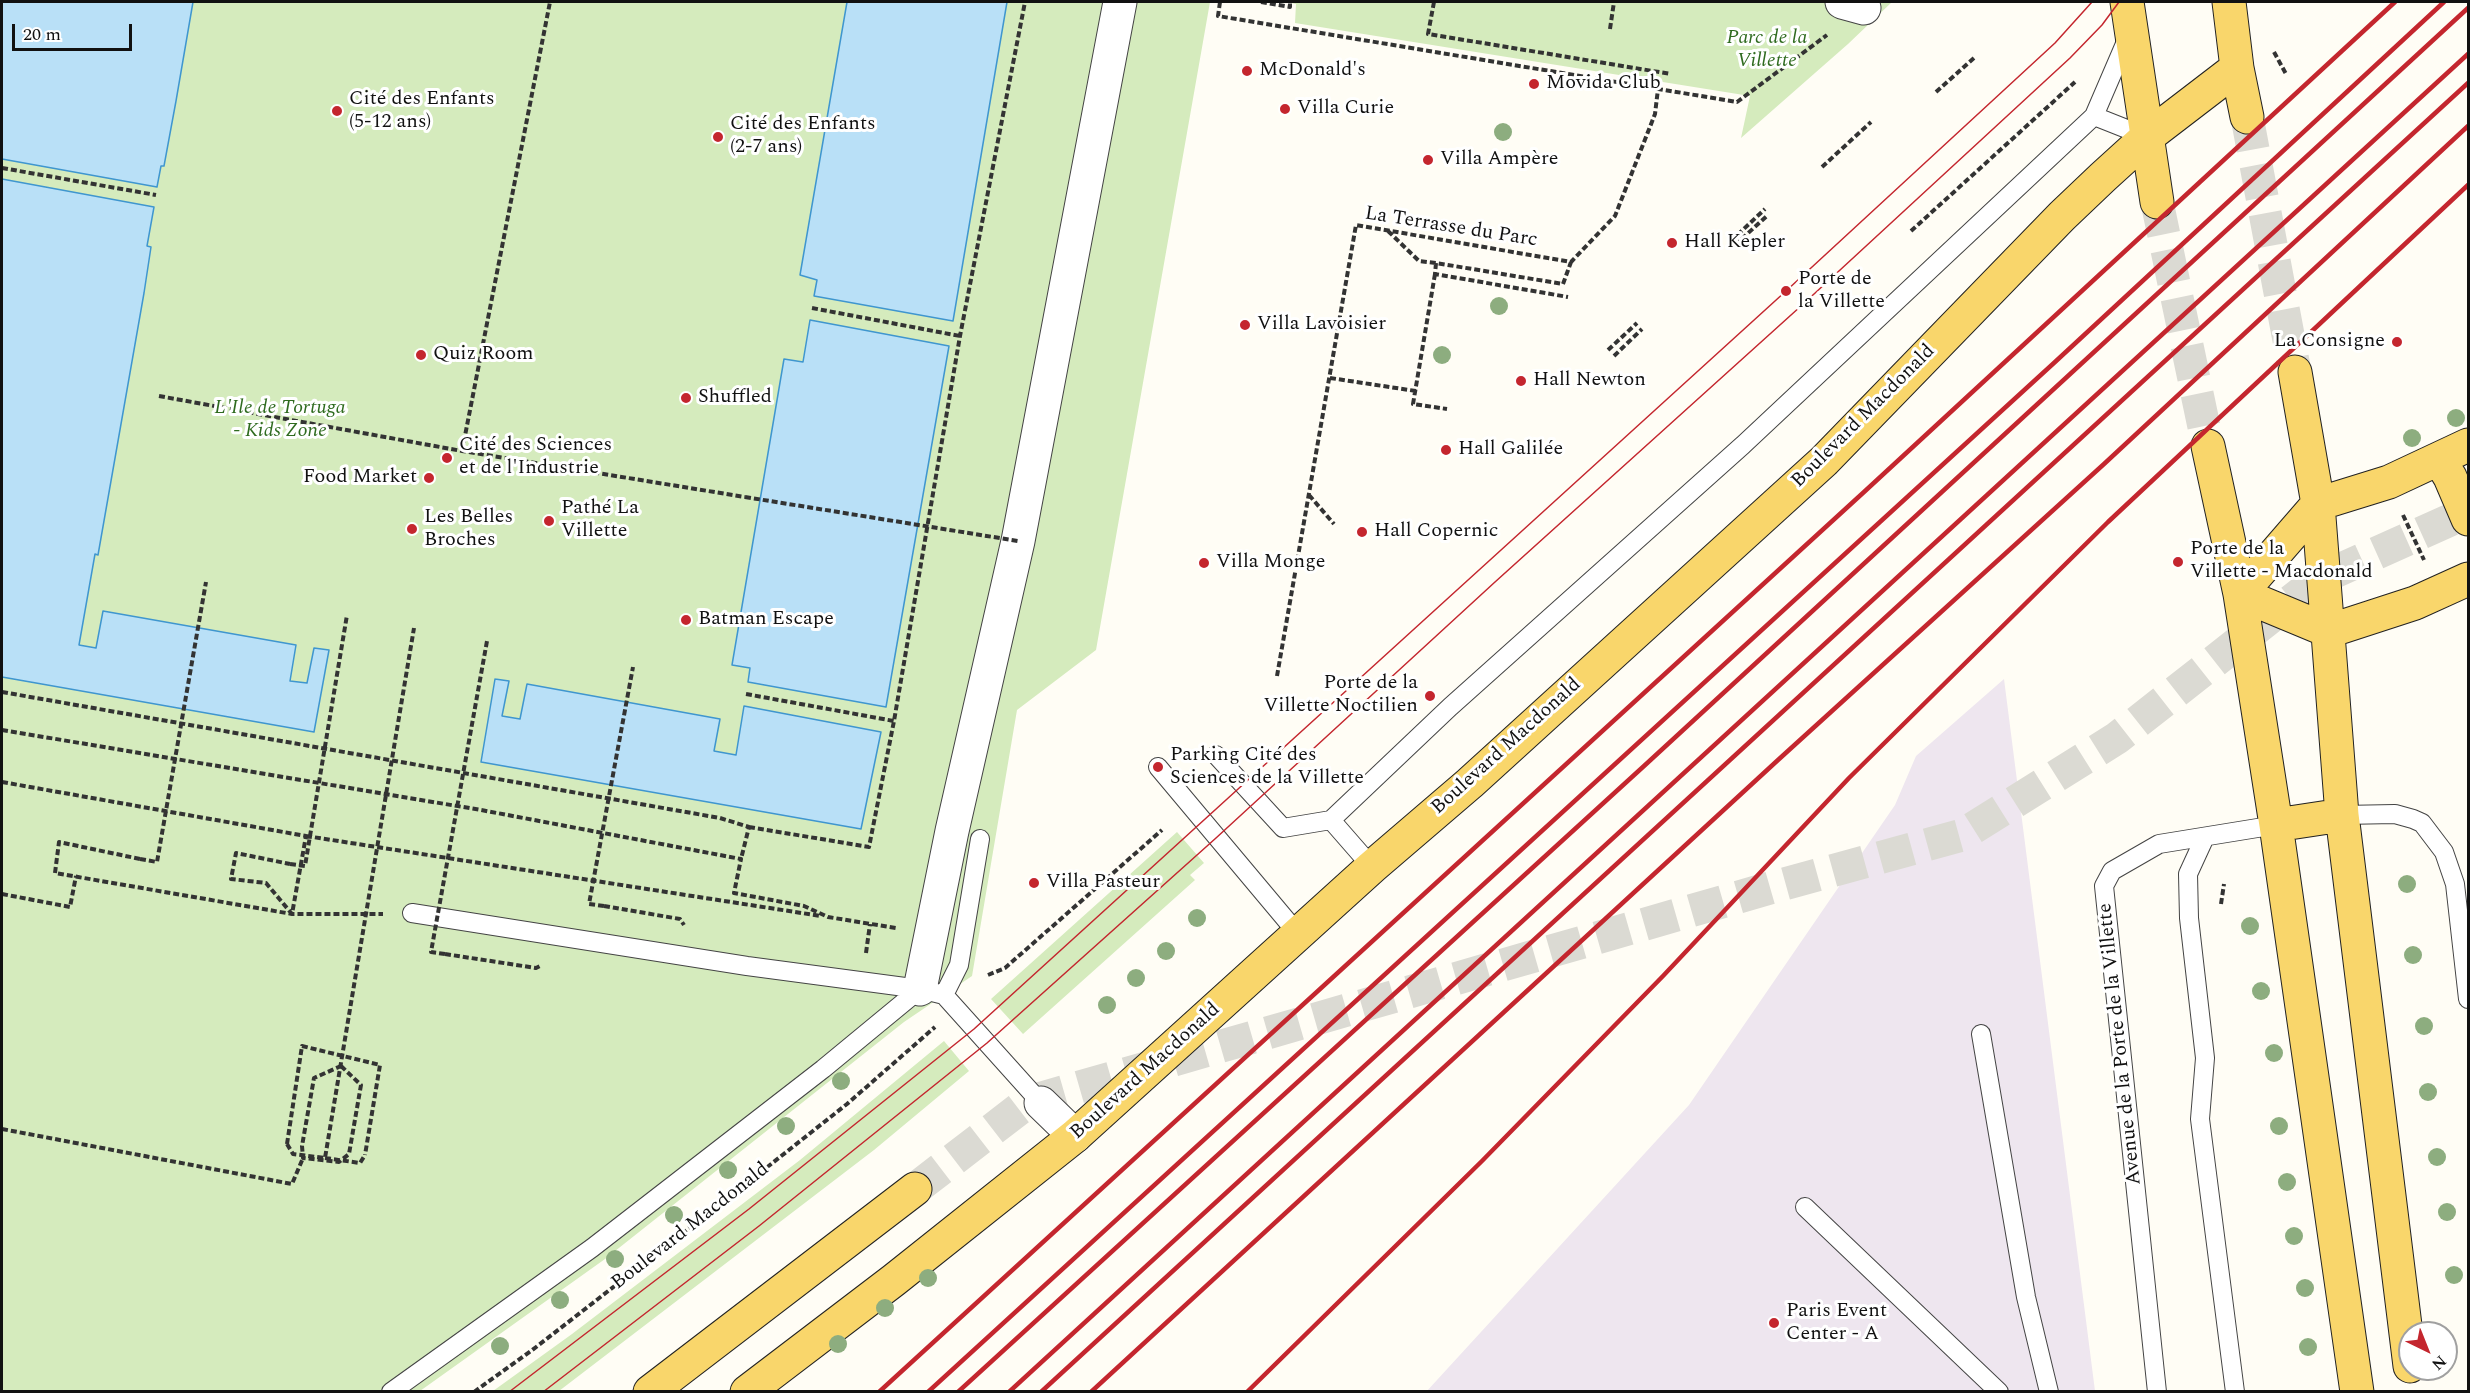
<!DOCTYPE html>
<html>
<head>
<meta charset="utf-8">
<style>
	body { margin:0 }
	#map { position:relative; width:2470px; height:1393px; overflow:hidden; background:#fffdf5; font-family:Spectral,serif }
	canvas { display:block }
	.frame { position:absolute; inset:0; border:3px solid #111; pointer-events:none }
	.north { position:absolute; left:2398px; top:1321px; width:60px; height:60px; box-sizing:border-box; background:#fff; border:2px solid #a0a0a0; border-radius:50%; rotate:137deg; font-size:16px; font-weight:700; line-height:24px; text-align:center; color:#111 }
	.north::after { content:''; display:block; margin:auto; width:21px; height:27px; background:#c4262e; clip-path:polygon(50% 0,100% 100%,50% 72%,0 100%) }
	.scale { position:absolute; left:12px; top:24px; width:120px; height:27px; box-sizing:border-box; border:3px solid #111; border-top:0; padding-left:8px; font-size:18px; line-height:21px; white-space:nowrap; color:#111; -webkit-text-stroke:4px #fff; paint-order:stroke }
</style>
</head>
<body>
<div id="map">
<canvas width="2470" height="1393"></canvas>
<div class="frame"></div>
<div class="north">N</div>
<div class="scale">20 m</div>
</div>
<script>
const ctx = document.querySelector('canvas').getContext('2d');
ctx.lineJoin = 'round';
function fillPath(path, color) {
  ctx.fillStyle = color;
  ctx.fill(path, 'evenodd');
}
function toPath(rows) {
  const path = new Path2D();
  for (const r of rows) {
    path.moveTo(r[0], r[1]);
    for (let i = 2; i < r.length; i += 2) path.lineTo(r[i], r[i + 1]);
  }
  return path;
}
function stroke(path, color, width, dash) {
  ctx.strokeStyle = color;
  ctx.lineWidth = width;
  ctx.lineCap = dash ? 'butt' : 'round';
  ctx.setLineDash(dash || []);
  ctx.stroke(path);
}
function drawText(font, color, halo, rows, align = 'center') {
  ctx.font = font + ' Spectral,serif';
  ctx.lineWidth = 6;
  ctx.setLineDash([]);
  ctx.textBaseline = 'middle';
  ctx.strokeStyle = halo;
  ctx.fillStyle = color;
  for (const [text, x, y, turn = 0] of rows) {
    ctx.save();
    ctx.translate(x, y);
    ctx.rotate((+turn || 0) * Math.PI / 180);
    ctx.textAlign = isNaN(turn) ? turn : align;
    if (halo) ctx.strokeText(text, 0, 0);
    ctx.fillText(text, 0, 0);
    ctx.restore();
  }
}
const industrial = toPath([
	[2004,679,2095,1391,1426,1392,1689,1105,1895,805,1916,756]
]);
const green = toPath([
	[2,2,1210,2,1096,650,1017,710,972,976,904,1022,605,1259,420,1391,2,1392],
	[1286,2,1892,2,1848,44,1741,138,1750,96,1295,23,1296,4],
	[1177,832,1204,863,1190,875,1195,880,1023,1034,991,999],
	[944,1041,969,1071,874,1150,559,1391,493,1391,572,1334,800,1160]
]);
const water = toPath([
	[2,2,193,2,176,101,164,166,161,166,157,187,2,159,2,2],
	[847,2,1007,2,953,321,814,296,817,280,800,275,847,2],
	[2,179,154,207,147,246,151,247,144,293,98,555,95,554,79,645,96,648,103,611,296,645,290,681,307,683,314,648,329,650,314,732,2,677,2,179],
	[810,320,949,346,886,707,748,682,750,668,732,665,784,359,803,362,810,320],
	[495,679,509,681,502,716,520,719,527,684,720,719,714,751,736,755,744,706,881,732,861,829,481,762,495,679]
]);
const primaryTunnel = toPath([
	[2247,117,2295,372],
	[2157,202,2208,446],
	[915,1189,1028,1102,1777,886,1962,835,2117,738,2319,579,2468,512]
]);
const path = toPath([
	[1220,2,1218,16,1737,102,1827,35],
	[1261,2,1290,7,1290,2],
	[1434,2,1428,34,1671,74],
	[1610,29,1614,2],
	[2274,52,2286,74],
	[1936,92,1975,57],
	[1822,167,1871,122],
	[2,168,156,195],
	[1388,231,1419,261,1436,263,1563,284,1571,262],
	[1911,231,2075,82],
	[1731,241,1765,209],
	[1735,245,1768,215],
	[1436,263,1435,274,1568,297],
	[1435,274,1413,404,1447,409],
	[812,308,960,336],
	[1608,350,1637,323],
	[1614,356,1642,329],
	[1330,378,1416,391],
	[159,396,462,451,745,497],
	[462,451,550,2],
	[1309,495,1334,524],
	[2403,515,2424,560],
	[1277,676,1356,225,1571,262,1615,216,1655,114,1658,89],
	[2,692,720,818,749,827,741,859],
	[746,694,894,721],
	[2,730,481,810,741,859,734,893,804,906,828,917,896,928],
	[2,782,306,836,292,914,266,883,231,879,236,853,290,864],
	[749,827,869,847,894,721,960,336,1025,2],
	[306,836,821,916],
	[140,859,59,842,55,873,292,914,383,914],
	[2,894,70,907,76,876],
	[2221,904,2224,884],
	[604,906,680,919,684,925],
	[866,953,870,924],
	[445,954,536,968,542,965],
	[988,975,1005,968,1162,830],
	[341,1066,361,1085,349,1154,339,1162,303,1158,302,1146,314,1078,341,1066],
	[2,1129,292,1184,303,1158],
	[287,1144,302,1046,380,1065,365,1155],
	[474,1392,531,1351,737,1191,847,1104,935,1027]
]);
const lane = toPath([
	[2094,116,2128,37],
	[1216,755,1283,828,1331,820],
	[1158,767,1298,934],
	[2342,815,2395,814,2413,819,2422,823,2444,852,2455,884,2468,999],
	[2205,837,2188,874,2189,918,2205,1058,2200,1119,2235,1392],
	[1372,867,1331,820,1450,707,1743,445,2094,116,2147,137],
	[412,913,747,966,920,989],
	[944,995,959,965,980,839],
	[1981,1034,2026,1297,2049,1392],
	[1805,1207,1999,1392],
	[391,1392,592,1248,823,1069,920,989,944,995,1041,1103],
	[2157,1392,2104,886,2112,871,2159,844,2276,825]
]);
const street = toPath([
	[1842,2,1864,8],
	[920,989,952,831,1018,541,1120,2],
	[1041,1103,1075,1136]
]);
const primary = toPath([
	[2127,2,2157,202],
	[2229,2,2237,68,2247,117],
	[2295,372,2318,504,2342,815,2410,1366],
	[2208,446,2240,594,2276,825,2357,1392],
	[2439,459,2450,477,2468,519],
	[2240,594,2318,504,2389,482,2468,445],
	[2240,594,2329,631,2415,603,2468,579],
	[2276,825,2342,815],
	[650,1392,915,1189],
	[747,1392,894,1280,1075,1136,1372,867,1470,783,1824,461,2062,216,2103,177,2147,137,2237,68]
]);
const tram = toPath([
	[509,1392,749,1209,974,1029,1786,291,2055,43,2092,2],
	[543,1392,759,1226,987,1043,1216,838,1495,582,1801,306,2070,58,2102,25,2119,2]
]);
const rail = toPath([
	[879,1392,1864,492,2395,2],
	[928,1392,2055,362,2444,2],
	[958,1392,1644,766,2468,8],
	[1009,1392,2468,54],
	[1041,1392,2468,83],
	[1091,1392,1778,760,2104,464,2468,126],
	[1247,1392,1482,1161,1663,976,1849,778,2108,522,2468,185]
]);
const pathBridge = toPath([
	[745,497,1018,541],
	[140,859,157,862,206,582],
	[290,864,305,866,347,615],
	[604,906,589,904,633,667],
	[445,954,431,952,487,641],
	[287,1144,293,1154,325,1158,414,628],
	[325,1158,360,1163,365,1155]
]);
const trees = [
	[1503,132],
	[1499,306],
	[1442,355],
	[2456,418],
	[2412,438],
	[2407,884],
	[1197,918],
	[2250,926],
	[1166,951],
	[2413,955],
	[1136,978],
	[2261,991],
	[1107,1005],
	[2424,1026],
	[2274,1053],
	[841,1081],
	[2428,1092],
	[786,1126],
	[2279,1126],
	[2437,1157],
	[728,1170],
	[2287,1182],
	[2447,1212],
	[674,1215],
	[2294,1236],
	[615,1259],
	[2454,1275],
	[928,1278],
	[2305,1288],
	[560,1300],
	[885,1308],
	[838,1344],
	[500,1346],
	[2308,1347]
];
const markers = [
	[1247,71,6,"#c4262e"],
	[1534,84,6,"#c4262e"],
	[1285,109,6,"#c4262e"],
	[337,111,6,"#c4262e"],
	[718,137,6,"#c4262e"],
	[1428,160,6,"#c4262e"],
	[1672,243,6,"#c4262e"],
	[1786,291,6,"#c4262e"],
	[1245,325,6,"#c4262e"],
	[2397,342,6,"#c4262e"],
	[421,355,6,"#c4262e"],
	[1521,381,6,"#c4262e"],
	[686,398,6,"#c4262e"],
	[1446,450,6,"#c4262e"],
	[447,458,6,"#c4262e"],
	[429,478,6,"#c4262e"],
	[549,521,6,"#c4262e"],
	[412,529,6,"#c4262e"],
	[1362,532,6,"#c4262e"],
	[2178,562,6,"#c4262e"],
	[1204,563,6,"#c4262e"],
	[686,620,6,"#c4262e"],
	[1430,696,6,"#c4262e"],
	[1158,767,6,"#c4262e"],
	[1034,883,6,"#c4262e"],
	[1774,1323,6,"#c4262e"]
];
const parkNames = [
	["Parc de la",1767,39],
	["Villette",1767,62],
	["L'Ile de Tortuga",280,409],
	["- Kids Zone",280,432]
];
const poiNames = [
	["McDonald's",1259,71],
	["Movida Club",1546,84],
	["Cité des Enfants",349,100],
	["(5-12 ans)",349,123],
	["Villa Curie",1297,109],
	["Cité des Enfants",730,125],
	["(2-7 ans)",730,148],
	["Villa Ampère",1440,160],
	["Hall Kepler",1684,243],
	["Porte de",1798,280],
	["la Villette",1798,303],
	["Villa Lavoisier",1257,325],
	["La Consigne",2385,342,"right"],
	["Quiz Room",433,355],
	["Hall Newton",1533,381],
	["Shuffled",698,398],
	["Cité des Sciences",459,446],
	["et de l'Industrie",459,469],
	["Hall Galilée",1458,450],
	["Food Market",417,478,"right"],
	["Pathé La",561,509],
	["Villette",561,532],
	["Les Belles",424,518],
	["Broches",424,541],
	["Hall Copernic",1374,532],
	["Porte de la",2190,550],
	["Villette - Macdonald",2190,573],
	["Villa Monge",1216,563],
	["Batman Escape",698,620],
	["Porte de la",1418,684,"right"],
	["Villette Noctilien",1418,707,"right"],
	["Parking Cité des",1170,756],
	["Sciences de la Villette",1170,779],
	["Villa Pasteur",1046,883],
	["Paris Event",1786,1312],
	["Center - A",1786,1335]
];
const streetNames = [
	["La Terrasse du Parc",1451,228,9],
	["Boulevard Macdonald",1864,417,-45],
	["Boulevard Macdonald",1507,747,-42],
	["Avenue de la Porte de la Villette",2121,1044,-96],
	["Boulevard Macdonald",1146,1072,-42],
	["Boulevard Macdonald",691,1227,-38]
];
fillPath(industrial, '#eee6ef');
fillPath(green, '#d5ebbd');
fillPath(water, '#b9e0f7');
stroke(water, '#3f96cf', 1.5);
stroke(primaryTunnel, '#dbdad3', 33, [33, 16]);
stroke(lane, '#444', 20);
stroke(street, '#444', 35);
stroke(primary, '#222', 35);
stroke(path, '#333', 4, [6, 3]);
stroke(lane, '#fff', 18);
stroke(street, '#fff', 33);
stroke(primary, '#f9d66b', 33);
stroke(tram, '#c4262e', 1.5);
stroke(rail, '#c4262e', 4.5);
stroke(pathBridge, '#333', 4, [6, 3]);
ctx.fillStyle = '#8dad7f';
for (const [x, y] of trees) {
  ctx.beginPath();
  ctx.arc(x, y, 9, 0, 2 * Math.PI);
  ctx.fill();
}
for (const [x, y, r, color] of markers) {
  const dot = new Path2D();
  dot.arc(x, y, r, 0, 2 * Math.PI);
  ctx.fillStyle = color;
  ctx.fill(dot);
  stroke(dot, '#fff', 2);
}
drawText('italic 20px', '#2f6b1f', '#fff', parkNames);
drawText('20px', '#111', '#fff', poiNames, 'left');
drawText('20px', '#111', '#fff', streetNames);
</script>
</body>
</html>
